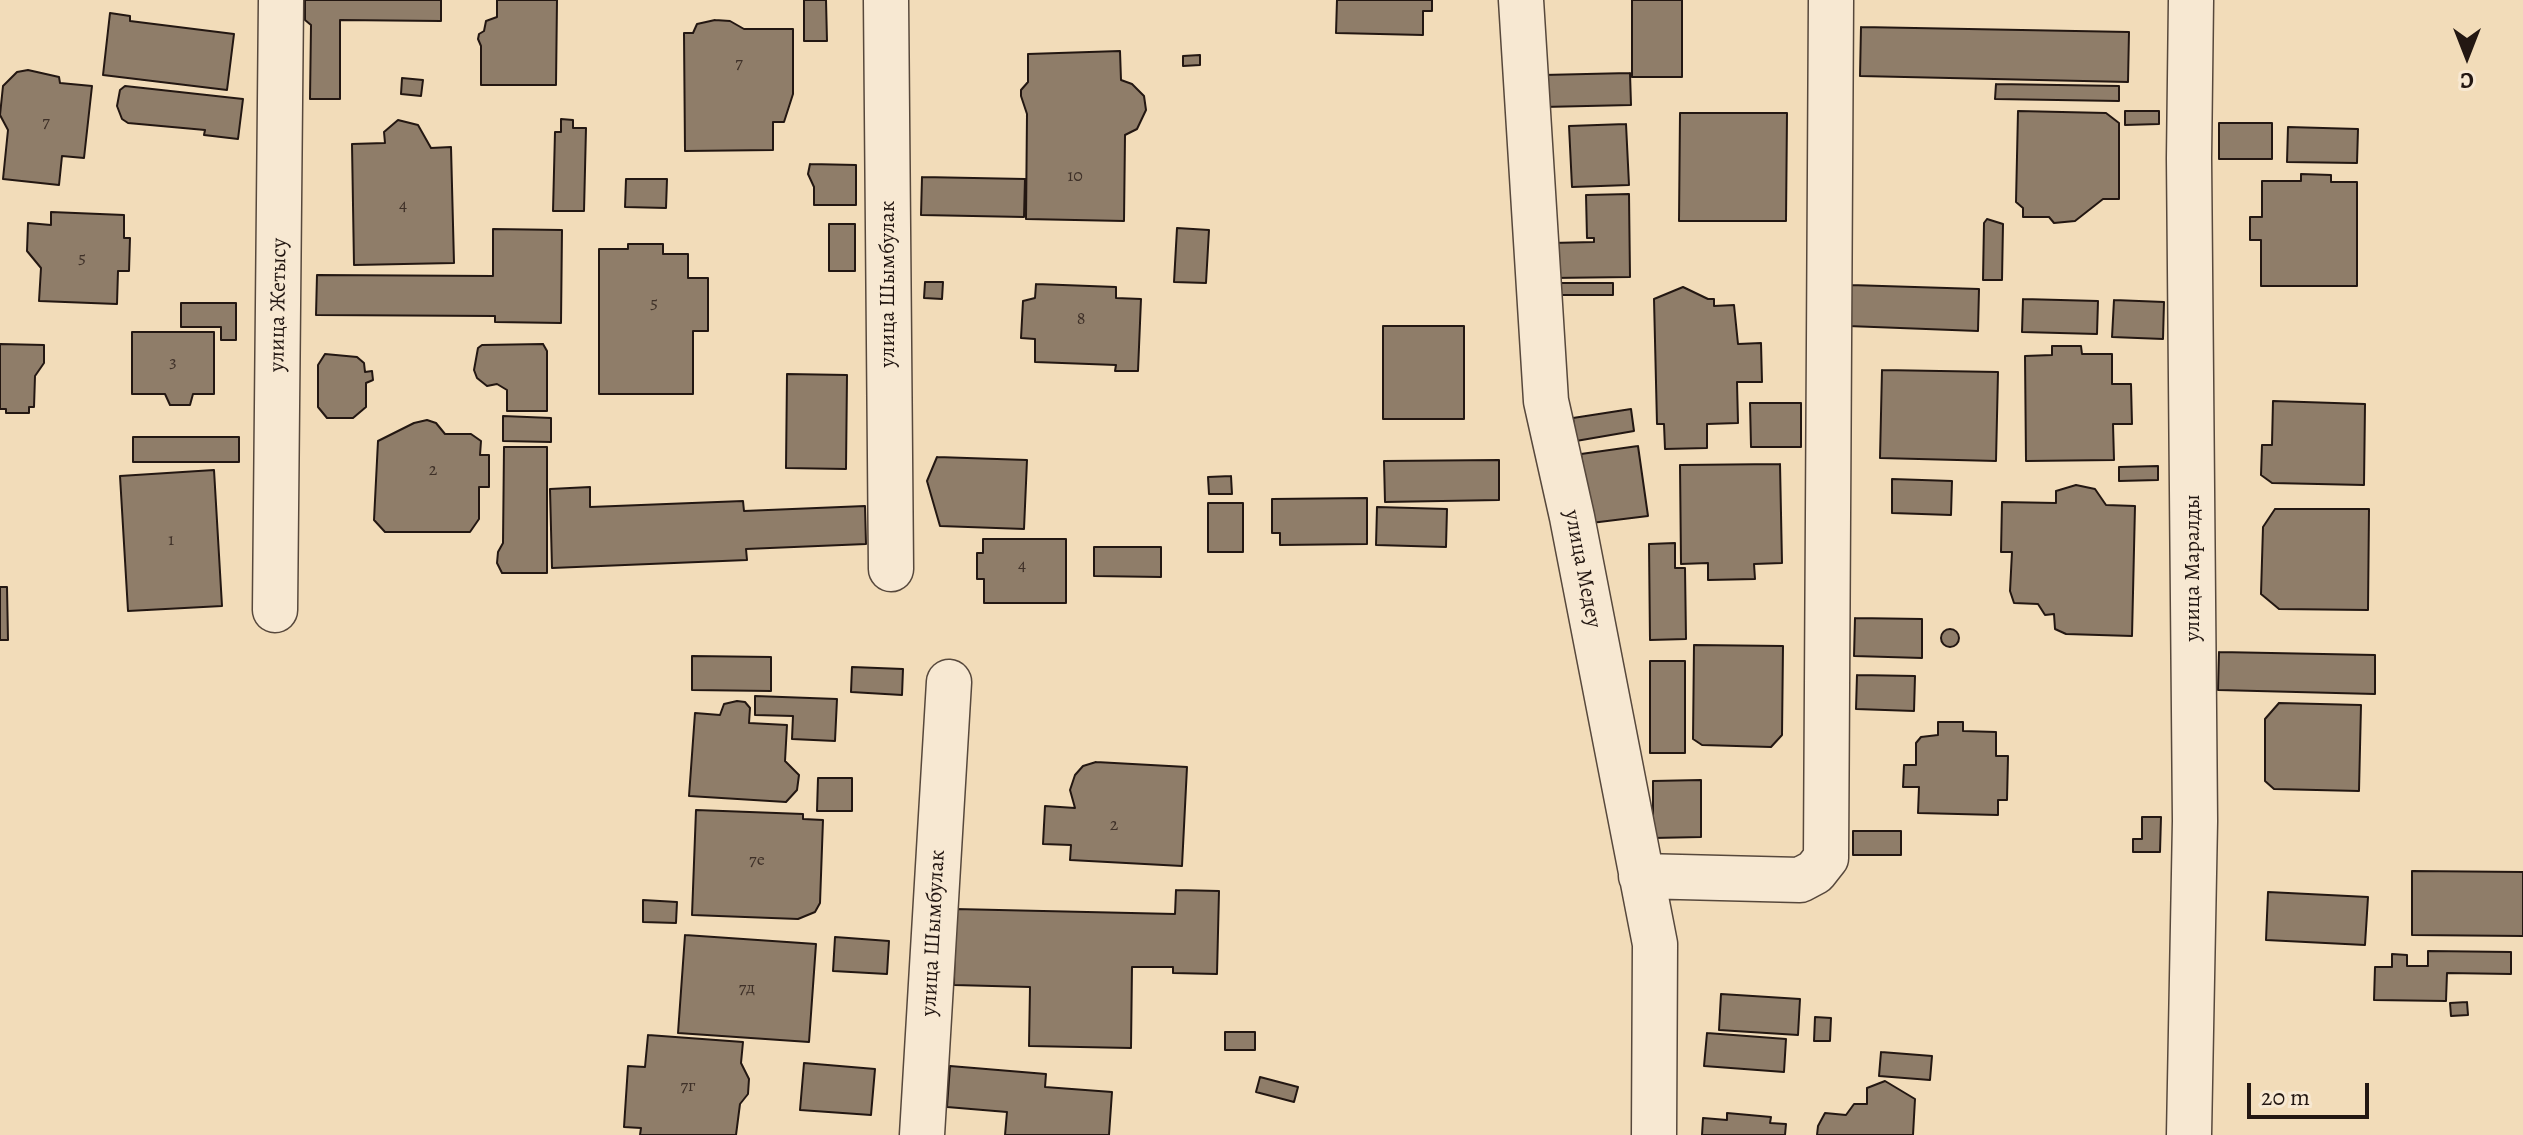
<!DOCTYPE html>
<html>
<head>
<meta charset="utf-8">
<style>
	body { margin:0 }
	#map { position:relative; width:2523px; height:1135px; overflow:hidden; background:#f2dcb9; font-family:Alegreya,serif }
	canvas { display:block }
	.north { position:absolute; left:2427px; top:16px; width:80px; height:80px; -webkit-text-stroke:6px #f7e8d2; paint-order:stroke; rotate:180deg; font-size:22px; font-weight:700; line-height:32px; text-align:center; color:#231712 }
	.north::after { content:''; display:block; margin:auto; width:28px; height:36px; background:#231712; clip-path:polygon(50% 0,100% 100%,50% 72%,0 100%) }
	.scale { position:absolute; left:2247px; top:1083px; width:122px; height:36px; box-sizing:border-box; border:4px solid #231712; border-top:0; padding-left:10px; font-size:24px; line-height:28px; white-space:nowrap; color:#231712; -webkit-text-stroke:6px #f7e8d2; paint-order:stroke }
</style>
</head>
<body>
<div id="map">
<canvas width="2523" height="1135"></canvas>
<div class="north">С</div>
<div class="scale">20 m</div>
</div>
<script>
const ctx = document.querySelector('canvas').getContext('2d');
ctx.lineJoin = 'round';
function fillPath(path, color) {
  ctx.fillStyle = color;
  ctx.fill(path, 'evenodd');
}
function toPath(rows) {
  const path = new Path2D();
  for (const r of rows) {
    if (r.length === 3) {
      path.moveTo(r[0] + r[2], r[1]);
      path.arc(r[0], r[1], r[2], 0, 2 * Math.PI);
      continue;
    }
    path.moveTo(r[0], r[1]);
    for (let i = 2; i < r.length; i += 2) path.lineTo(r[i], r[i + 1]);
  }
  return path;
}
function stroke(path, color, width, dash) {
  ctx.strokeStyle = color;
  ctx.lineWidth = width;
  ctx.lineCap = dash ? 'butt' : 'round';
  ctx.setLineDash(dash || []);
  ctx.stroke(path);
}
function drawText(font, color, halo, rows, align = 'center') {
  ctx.font = font + ' Alegreya,serif';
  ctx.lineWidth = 8;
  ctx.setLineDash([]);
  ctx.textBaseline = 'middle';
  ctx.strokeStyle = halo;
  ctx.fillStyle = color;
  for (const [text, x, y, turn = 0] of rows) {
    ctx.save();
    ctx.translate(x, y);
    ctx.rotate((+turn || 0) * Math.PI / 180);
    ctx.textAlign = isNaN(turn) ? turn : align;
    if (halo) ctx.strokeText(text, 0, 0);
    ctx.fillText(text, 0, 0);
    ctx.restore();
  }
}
const building = toPath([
	[305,0,441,0,441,21,340,20,340,99,310,99,311,25,305,20,305,0],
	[497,0,557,0,556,85,481,85,481,46,478,39,479,34,484,31,486,21,497,17,497,0],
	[804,0,826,0,827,41,804,41,804,0],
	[1337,0,1432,0,1432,11,1423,11,1423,35,1336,33,1337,0],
	[1632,0,1682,0,1682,77,1632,77,1632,0],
	[110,13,130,16,130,21,234,34,227,90,103,75,110,13],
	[715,20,730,21,744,29,793,29,793,94,784,122,773,122,773,150,685,151,684,33,693,33,697,24,715,20],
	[1861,27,2129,32,2128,82,1860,76,1861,27],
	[1120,51,1121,80,1132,84,1144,96,1146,110,1137,129,1125,135,1124,221,1026,219,1027,114,1021,96,1021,90,1028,82,1028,54,1120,51],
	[1200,55,1200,65,1183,66,1183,56,1200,55],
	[28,70,59,77,60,83,92,86,84,158,62,156,59,185,3,179,8,130,0,115,3,86,17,72,28,70],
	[1630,73,1631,105,1543,107,1543,75,1630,73],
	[402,78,423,80,421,96,401,94,402,78],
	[1996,84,2119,86,2119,101,1995,99,1996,84],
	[125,86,243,99,238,139,204,135,205,130,128,123,122,119,117,106,120,90,125,86],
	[2018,111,2106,113,2119,123,2119,199,2103,199,2075,221,2054,223,2049,217,2023,217,2023,208,2016,202,2018,111],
	[2125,111,2159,111,2159,124,2125,125,2125,111],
	[1680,113,1787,113,1786,221,1679,221,1680,113],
	[561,119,573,120,573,128,586,128,584,211,553,211,555,132,561,132,561,119],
	[398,120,418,125,431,148,451,147,454,263,354,265,352,144,385,143,384,132,398,120],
	[2219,123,2272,123,2272,159,2219,159,2219,123],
	[1626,124,1629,185,1572,187,1569,126,1626,124],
	[2288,127,2358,129,2357,163,2287,162,2288,127],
	[810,164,856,165,856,205,814,205,814,187,808,174,810,164],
	[2301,174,2331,175,2331,182,2357,182,2357,286,2261,286,2261,240,2250,240,2250,217,2262,217,2262,181,2301,181,2301,174],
	[922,177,1025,179,1024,217,921,215,922,177],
	[626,179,667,179,666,208,625,207,626,179],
	[1629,194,1630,277,1552,278,1551,243,1594,242,1594,238,1587,238,1586,195,1629,194],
	[51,212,124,215,124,238,130,238,129,271,118,271,117,304,39,301,41,268,27,251,28,223,51,225,51,212],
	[1987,219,2003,224,2002,280,1983,280,1984,223,1987,219],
	[829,224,855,224,855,271,829,271,829,224],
	[1177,228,1209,230,1206,283,1174,282,1177,228],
	[493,229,562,230,561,323,495,322,495,316,316,315,317,275,493,276,493,229],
	[628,244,663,244,663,254,688,254,688,278,708,278,708,331,693,331,693,394,599,394,599,249,628,249,628,244],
	[925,282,943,282,942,299,924,298,925,282],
	[1559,283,1613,283,1613,295,1559,295,1559,283],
	[1036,284,1116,287,1116,298,1141,299,1138,371,1115,371,1116,365,1035,362,1035,339,1021,338,1023,301,1035,298,1036,284],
	[1850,285,1979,289,1978,331,1848,326,1850,285],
	[1683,287,1708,299,1714,299,1714,306,1734,305,1738,344,1761,343,1762,382,1737,382,1738,423,1707,424,1707,448,1665,449,1664,424,1657,424,1654,299,1683,287],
	[2023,299,2098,301,2097,334,2022,332,2023,299],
	[2114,300,2164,302,2163,339,2112,337,2114,300],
	[181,303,236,303,236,340,221,340,221,327,181,327,181,303],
	[1383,326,1464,326,1464,419,1383,419,1383,326],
	[132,332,214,332,214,394,193,394,190,405,170,405,165,394,132,394,132,332],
	[0,344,44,345,44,363,35,376,34,407,29,407,29,413,6,413,6,409,0,409,0,344],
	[543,344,547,351,547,411,507,411,507,390,497,384,487,386,477,378,474,370,478,348,482,345,543,344],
	[2052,346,2081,346,2082,354,2112,354,2112,384,2131,384,2132,424,2113,424,2114,460,2026,461,2025,356,2052,355,2052,346],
	[325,354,357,357,364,363,365,372,372,371,373,380,366,383,366,407,353,418,327,418,318,407,318,365,325,354],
	[1882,370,1998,372,1996,461,1880,458,1882,370],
	[787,374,847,375,846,469,786,468,787,374],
	[2273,401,2365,404,2364,485,2272,483,2261,475,2262,445,2272,445,2273,401],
	[1750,403,1801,403,1801,447,1751,447,1750,403],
	[1631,409,1634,431,1576,441,1573,418,1631,409],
	[503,416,551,418,551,442,503,441,503,416],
	[427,420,436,423,445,434,471,434,481,441,480,455,489,455,489,487,479,487,479,519,470,532,385,532,374,520,378,441,414,423,427,420],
	[133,437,239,437,239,462,133,462,133,437],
	[1638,446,1648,516,1591,523,1581,454,1638,446],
	[504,447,547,447,547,573,502,573,497,563,498,552,503,543,504,447],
	[937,457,1027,460,1024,529,940,526,927,481,937,457],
	[1499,460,1499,500,1385,502,1384,461,1499,460],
	[1780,464,1782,563,1754,564,1755,579,1708,580,1708,563,1681,564,1680,465,1780,464],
	[2158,466,2158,480,2119,481,2119,467,2158,466],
	[214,470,222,606,128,611,120,476,214,470],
	[1231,476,1232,494,1209,494,1208,477,1231,476],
	[1892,479,1952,481,1951,515,1892,513,1892,479],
	[2076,485,2095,489,2106,505,2135,506,2132,636,2066,634,2055,629,2054,614,2045,615,2038,604,2014,603,2010,591,2012,552,2001,552,2002,502,2056,503,2056,491,2076,485],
	[590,487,590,507,743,501,744,511,865,506,866,544,746,549,747,560,552,568,550,489,590,487],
	[1367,498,1367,544,1280,545,1280,533,1272,533,1272,499,1367,498],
	[1208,503,1243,503,1243,552,1208,552,1208,503],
	[1377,507,1447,509,1446,547,1376,545,1377,507],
	[2275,509,2369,509,2368,610,2279,609,2261,594,2263,527,2275,509],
	[983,539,1066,539,1066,603,984,603,984,579,977,579,977,553,983,553,983,539],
	[1675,543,1675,568,1685,568,1686,639,1650,640,1649,544,1675,543],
	[1094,547,1161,547,1161,577,1094,576,1094,547],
	[0,587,7,587,8,640,0,640,0,587],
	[1855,618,1922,619,1922,658,1854,656,1855,618],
	[1950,638,9],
	[1694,645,1783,646,1782,735,1771,747,1702,745,1693,739,1694,645],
	[2219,652,2375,655,2375,694,2218,690,2219,652],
	[692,656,771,657,771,691,692,690,692,656],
	[1650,661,1685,661,1685,753,1650,753,1650,661],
	[852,667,903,669,902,695,851,692,852,667],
	[1857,675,1915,676,1914,711,1856,709,1857,675],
	[755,696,837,699,835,741,792,739,793,716,755,715,755,696],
	[737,701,745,702,750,708,749,723,787,725,785,761,799,775,797,790,786,802,689,796,695,713,720,715,724,704,737,701],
	[2279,703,2361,705,2359,791,2274,789,2265,781,2265,719,2279,703],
	[1938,722,1963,722,1963,731,1996,732,1996,756,2008,756,2007,800,1998,800,1998,815,1918,813,1919,787,1903,787,1904,765,1916,765,1916,743,1921,737,1938,735,1938,722],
	[1096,762,1187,767,1182,866,1070,860,1071,845,1043,844,1045,806,1075,808,1070,790,1075,775,1083,766,1096,762],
	[818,778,852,778,852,811,817,811,818,778],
	[1701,780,1701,837,1653,838,1653,781,1701,780],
	[696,810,803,814,803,819,823,820,820,903,815,912,798,919,692,915,696,810],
	[2142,817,2161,817,2160,852,2133,852,2133,839,2142,839,2142,817],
	[1853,831,1901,831,1901,855,1853,855,1853,831],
	[2412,871,2523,872,2523,936,2412,935,2412,871],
	[1176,890,1219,891,1217,974,1173,973,1173,967,1132,967,1131,1048,1029,1046,1030,987,954,985,955,909,1175,914,1176,890],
	[2268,892,2368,897,2365,945,2266,940,2268,892],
	[643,900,677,902,676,923,643,922,643,900],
	[685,935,816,944,809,1042,678,1033,685,935],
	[835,937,889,941,887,974,833,971,835,937],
	[2428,951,2511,952,2511,974,2447,973,2446,1001,2374,1000,2375,967,2392,967,2392,954,2407,955,2407,966,2428,966,2428,951],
	[1721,994,1800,999,1798,1035,1719,1030,1721,994],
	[2467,1002,2468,1015,2451,1016,2450,1003,2467,1002],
	[1815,1017,1831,1018,1830,1041,1814,1041,1815,1017],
	[1225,1032,1255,1032,1255,1050,1225,1050,1225,1032],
	[1707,1033,1786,1039,1784,1072,1704,1066,1707,1033],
	[648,1035,743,1042,741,1063,749,1079,748,1094,740,1104,736,1135,640,1135,641,1128,624,1127,628,1066,645,1067,648,1035],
	[1881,1052,1932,1056,1930,1080,1879,1076,1881,1052],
	[804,1063,875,1069,871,1115,800,1110,804,1063],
	[950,1066,1046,1074,1045,1087,1112,1092,1109,1135,1005,1135,1007,1112,947,1107,950,1066],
	[1260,1077,1298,1087,1294,1102,1256,1092,1260,1077],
	[1885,1081,1915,1099,1913,1135,1817,1135,1818,1126,1825,1113,1846,1115,1854,1104,1867,1104,1867,1088,1885,1081],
	[1727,1113,1771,1117,1770,1123,1786,1124,1785,1135,1702,1135,1703,1118,1727,1120,1727,1113]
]);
const minor = toPath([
	[886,0,891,569],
	[1521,0,1546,401,1572,517,1655,944,1654,1135],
	[275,610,281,0],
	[1641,876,1800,880,1815,872,1826,858,1831,0],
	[922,1135,949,682],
	[2189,1135,2195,821,2189,158,2191,0]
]);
const numberNames = [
	["7",739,64],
	["7",46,123],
	["10",1075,177],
	["4",403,206],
	["5",82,259],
	["5",654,304],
	["8",1081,320],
	["3",173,363],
	["2",433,471],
	["1",171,541],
	["4",1022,566],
	["2",1114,826],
	["7е",757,861],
	["7д",747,989],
	["7г",688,1087]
];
const streetNames = [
	["улица Шымбулак",889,284,-90],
	["улица Жетысу",279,305,-89],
	["улица Маралды",2194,568,-90],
	["улица Медеу",1582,569,79],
	["улица Шымбулак",934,933,-87]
];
fillPath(building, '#8f7d69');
stroke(building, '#231712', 2);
stroke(minor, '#57483c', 47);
stroke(minor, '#f7e8d2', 44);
drawText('18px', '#3e3028', null, numberNames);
drawText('22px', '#231712', '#f7e8d2', streetNames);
</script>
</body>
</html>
